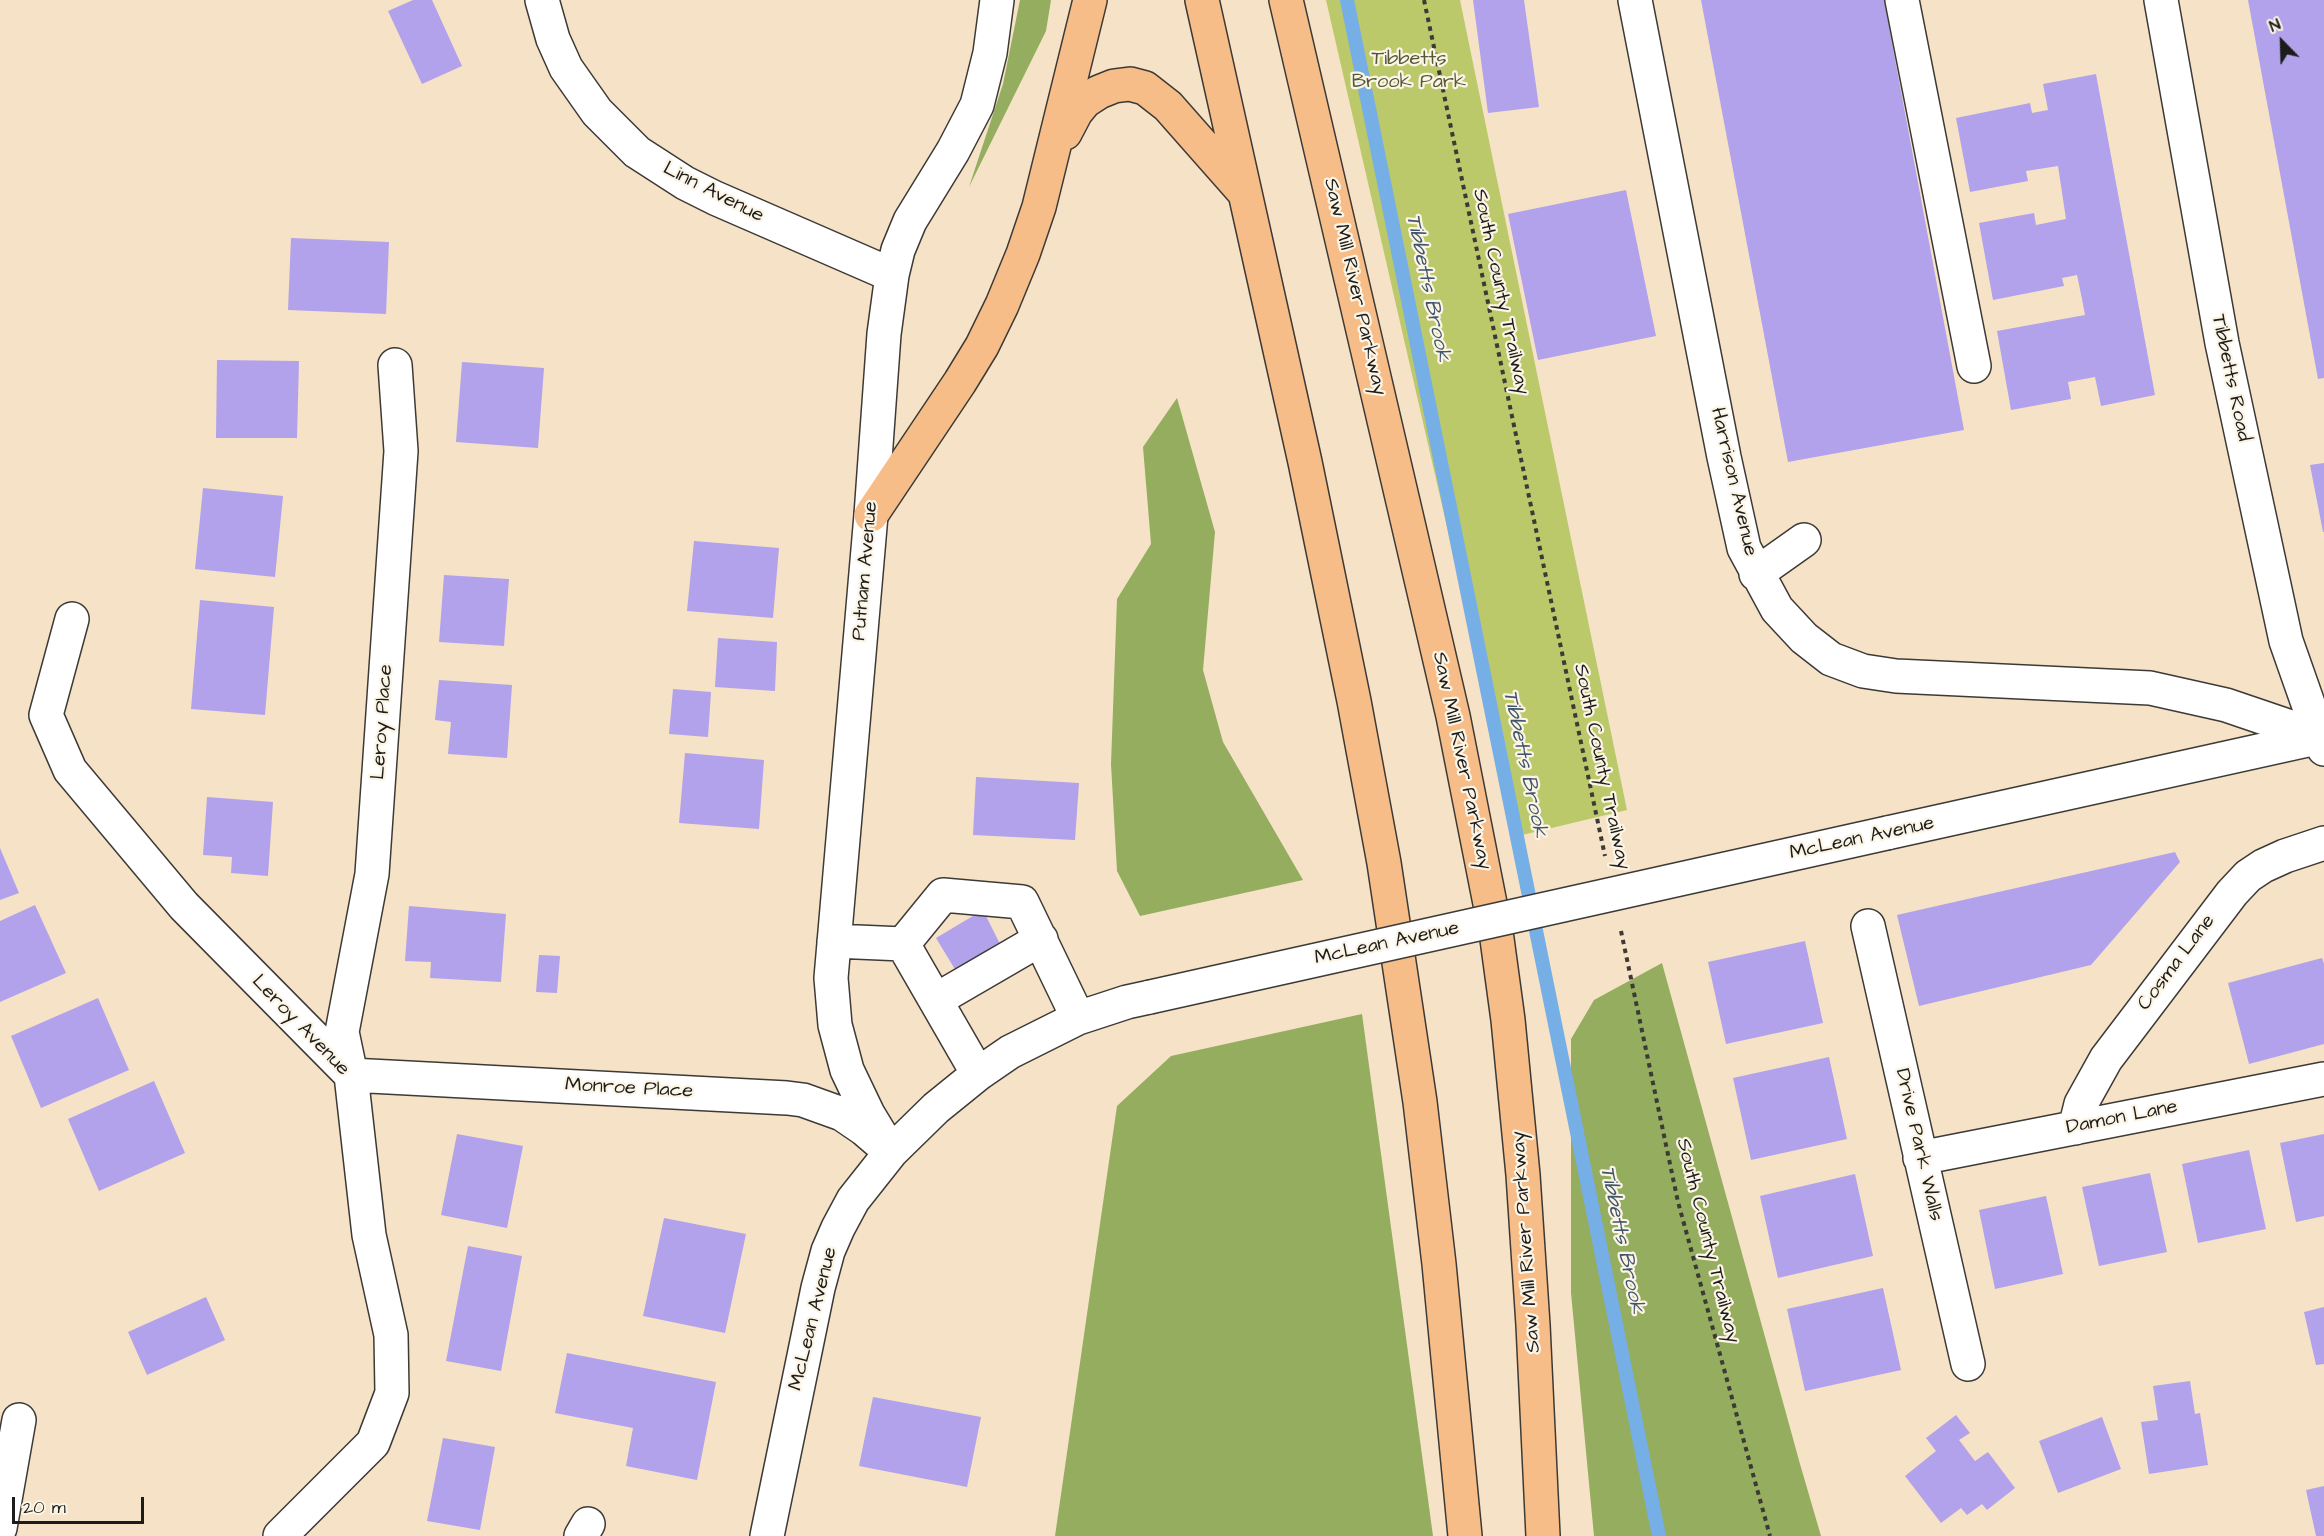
<!DOCTYPE html>
<html>
<head>
<meta charset="utf-8">
<style>
	body { margin:0 }
	#map { position:relative; width:2324px; height:1536px; overflow:hidden; background:#f6e2c7; font-family:"Architects Daughter",sans-serif }
	canvas { display:block }
	.north { position:absolute; left:2252px; top:12px; width:60px; height:60px; -webkit-text-stroke:4px #fcf5e5; paint-order:stroke; rotate:337deg; font-size:16px; font-weight:700; line-height:24px; text-align:center; color:#1c1c1c }
	.north::after { content:''; display:block; margin:auto; width:21px; height:27px; background:#1c1c1c; clip-path:polygon(50% 0,100% 100%,50% 72%,0 100%) }
	.scale { position:absolute; left:12px; top:1497px; width:132px; height:27px; box-sizing:border-box; border:3px solid #1c1c1c; border-top:0; padding-left:8px; font-size:18px; line-height:21px; white-space:nowrap; color:#1c1c1c; -webkit-text-stroke:4px #fcf5e5; paint-order:stroke }
</style>
</head>
<body>
<div id="map">
<canvas width="2324" height="1536"></canvas>
<div class="north">N</div>
<div class="scale">20 m</div>
</div>
<script>
const ctx = document.querySelector('canvas').getContext('2d');
ctx.lineJoin = 'round';
function fillPath(path, color) {
  ctx.fillStyle = color;
  ctx.fill(path, 'evenodd');
}
function toPath(rows) {
  const path = new Path2D();
  for (const r of rows) {
    path.moveTo(r[0], r[1]);
    for (let i = 2; i < r.length; i += 2) path.lineTo(r[i], r[i + 1]);
  }
  return path;
}
function stroke(path, color, width, dash) {
  ctx.strokeStyle = color;
  ctx.lineWidth = width;
  ctx.lineCap = dash ? 'butt' : 'round';
  ctx.setLineDash(dash || []);
  ctx.stroke(path);
}
function drawText(font, color, halo, rows, align = 'center') {
  ctx.font = font + ' "Architects Daughter",sans-serif';
  ctx.lineWidth = 4.5;
  ctx.setLineDash([]);
  ctx.textBaseline = 'middle';
  ctx.strokeStyle = halo;
  ctx.fillStyle = color;
  for (const [text, x, y, turn = 0] of rows) {
    ctx.save();
    ctx.translate(x, y);
    ctx.rotate((+turn || 0) * Math.PI / 180);
    ctx.textAlign = isNaN(turn) ? turn : align;
    if (halo) ctx.strokeText(text, 0, 0);
    ctx.fillText(text, 0, 0);
    ctx.restore();
  }
}
const green = toPath([
	[1326,0,1460,0,1627,810,1518,836]
]);
const forest = toPath([
	[1020,0,1051,0,1046,31,969,187,1003,84],
	[1177,398,1215,532,1203,670,1223,742,1303,880,1140,916,1117,871,1111,764,1117,599,1151,544,1143,447],
	[1662,963,1800,1464,1821,1536,1594,1536,1571,1293,1571,1039,1594,1000],
	[1362,1014,1433,1536,1055,1536,1117,1106,1171,1056]
]);
const stream = toPath([
	[1347,0,1659,1536]
]);
const building = toPath([
	[413,0,432,0,462,66,422,84,388,11],
	[1473,0,1524,0,1539,107,1488,113],
	[1701,0,1884,0,1964,430,1788,462],
	[2248,0,2324,0,2324,378,2318,379],
	[2096,74,2155,395,2101,406,2095,377,2068,382,2071,399,2011,410,1997,331,2085,315,2082,299,2077,275,2062,278,2064,286,1993,300,1979,223,2034,213,2036,225,2066,219,2058,166,2026,171,2028,181,1970,192,1956,118,2030,103,2032,113,2048,110,2043,84],
	[1626,190,1656,336,1538,360,1508,214],
	[291,238,389,242,386,314,288,310],
	[217,360,299,361,297,438,216,438],
	[462,362,544,368,538,448,456,442],
	[2324,463,2324,532,2323,532,2310,465],
	[203,488,283,496,275,577,195,569],
	[694,541,779,548,773,618,687,611],
	[444,575,509,579,504,646,439,642],
	[200,600,274,607,265,715,191,709],
	[718,638,777,642,775,691,715,687],
	[439,680,512,685,507,758,448,754,451,722,435,720],
	[673,689,711,692,708,737,669,734],
	[685,753,764,760,759,829,679,823],
	[976,777,1079,783,1075,840,973,835],
	[207,797,273,802,268,876,231,873,232,857,203,855],
	[0,848,19,893,0,900],
	[2175,852,2180,862,2091,965,1919,1006,1897,915],
	[35,905,66,973,0,1002,0,921],
	[409,906,506,914,501,982,430,978,431,962,405,961],
	[983,910,1004,952,959,976,936,938],
	[1805,941,1823,1023,1726,1044,1708,962],
	[539,955,560,956,557,993,536,992],
	[2322,958,2324,964,2324,1044,2249,1064,2228,983],
	[98,998,129,1070,41,1108,11,1036],
	[1829,1057,1847,1139,1751,1160,1733,1078],
	[154,1081,185,1153,99,1191,68,1119],
	[457,1134,523,1146,507,1228,441,1215],
	[2324,1134,2324,1216,2296,1222,2280,1143],
	[2249,1150,2266,1229,2198,1243,2182,1164],
	[2150,1173,2167,1252,2099,1266,2082,1187],
	[1855,1174,1873,1256,1778,1278,1760,1196],
	[2046,1196,2063,1274,1995,1289,1979,1210],
	[664,1218,746,1234,725,1333,643,1316],
	[468,1246,522,1256,501,1371,446,1361],
	[1883,1288,1901,1370,1805,1391,1787,1309],
	[206,1297,225,1340,147,1375,128,1332],
	[2324,1307,2324,1364,2316,1365,2304,1312],
	[567,1353,716,1382,697,1480,626,1466,633,1428,555,1413],
	[2190,1381,2195,1414,2200,1413,2208,1465,2149,1474,2141,1422,2158,1420,2153,1386],
	[873,1397,981,1417,967,1487,859,1466],
	[1956,1415,1970,1433,1959,1440,1975,1461,1988,1452,2015,1488,1987,1510,1982,1504,1967,1515,1961,1508,1941,1523,1905,1476,1936,1451,1926,1438],
	[2102,1417,2121,1469,2058,1493,2039,1441],
	[443,1438,495,1447,480,1530,427,1521],
	[2324,1486,2324,1536,2316,1536,2306,1490]
]);
const path = toPath([
	[1424,0,1605,856],
	[1621,931,1678,1202,1770,1536]
]);
const minor = toPath([
	[542,0,553,39,566,68,597,112,637,152,685,183,715,198,892,275],
	[1635,0,1724,457,1744,548,1777,609,1804,638,1831,659,1863,671,1896,676,2150,688,2226,705,2320,737],
	[1902,0,1974,366],
	[2161,0,2222,343,2286,641,2324,749],
	[1756,574,1804,540],
	[72,619,46,715,70,770,184,906,351,1075],
	[1887,833,2321,737],
	[1868,926,1968,1364],
	[834,941,903,944],
	[903,944,943,895,1022,902,1078,1018],
	[903,944,978,1074],
	[936,1000,1041,939],
	[351,1075,787,1098,803,1100,842,1114,864,1129,878,1141],
	[2075,1128,2081,1104,2106,1059,2232,893,2248,876,2263,866,2285,856,2324,843],
	[891,1152,868,1114,847,1070,835,1025,831,978,871,515,884,334,892,275,898,250,910,221,953,151,977,105,990,53,997,0],
	[1920,1158,2324,1079],
	[0,1528,19,1420],
	[280,1536,373,1443,392,1393,391,1335,369,1235,351,1075,342,1032,372,874,401,451,395,365],
	[581,1536,588,1524],
	[767,1536,818,1288,828,1251,838,1228,853,1200,891,1152,936,1108,978,1074,1010,1052,1078,1018,1127,1002,1150,997]
]);
const highway = toPath([
	[1202,0,1305,462,1354,701,1384,863,1420,1102,1439,1264,1465,1536],
	[1286,0,1453,716,1497,939,1508,1020,1523,1175,1533,1325,1543,1536],
	[1065,133,1076,112,1085,101,1099,92,1114,86,1130,84,1145,88,1168,106,1243,191],
	[871,515,960,382,982,346,1002,305,1023,254,1039,207,1090,0]
]);
const minorBridge = toPath([
	[1150,997,1887,833]
]);
const parkNames = [
	["Tibbetts",1409,60],
	["Brook Park",1409,83]
];
const streetNames = [
	["Linn Avenue",713,193,27],
	["Saw Mill River Parkway",1354,287,77],
	["South County Trailway",1500,292,78],
	["Tibbetts Road",2230,378,78],
	["Harrison Avenue",1733,482,77],
	["Putnam Avenue",866,571,-85],
	["Leroy Place",383,722,-86],
	["Saw Mill River Parkway",1461,761,78],
	["South County Trailway",1601,767,78],
	["McLean Avenue",1862,839,-12],
	["McLean Avenue",1387,944,-12],
	["Cosma Lane",2177,963,-53],
	["Leroy Avenue",300,1026,46],
	["Monroe Place",629,1089,3],
	["Damon Lane",2122,1118,-11],
	["Drive Park Walls",1918,1145,77],
	["South County Trailway",1707,1241,76],
	["Saw Mill River Parkway",1527,1242,-94],
	["McLean Avenue",814,1319,-76]
];
const waterNames = [
	["Tibbetts Brook",1427,288,78],
	["Tibbetts Brook",1524,764,78],
	["Tibbetts Brook",1621,1240,78]
];
fillPath(green, '#bbc96b');
fillPath(forest, '#94ad5f');
stroke(stream, '#76aee6', 14);
fillPath(building, '#b1a2eb');
stroke(minor, '#3d3a36', 36);
stroke(highway, '#3d3a36', 36);
stroke(path, '#3d3a36', 4, [4.5, 4.5]);
stroke(minor, '#fff', 33);
stroke(highway, '#f7bd88', 33);
stroke(minorBridge, '#3d3a36', 36, []);
stroke(minorBridge, '#fff', 33);
drawText('20px', '#545938', '#fcf5e5', parkNames);
drawText('20px', '#1c1c1c', '#fcf5e5', streetNames);
drawText('italic 21px', '#40566d', '#fcf5e5', waterNames);
</script>
</body>
</html>
